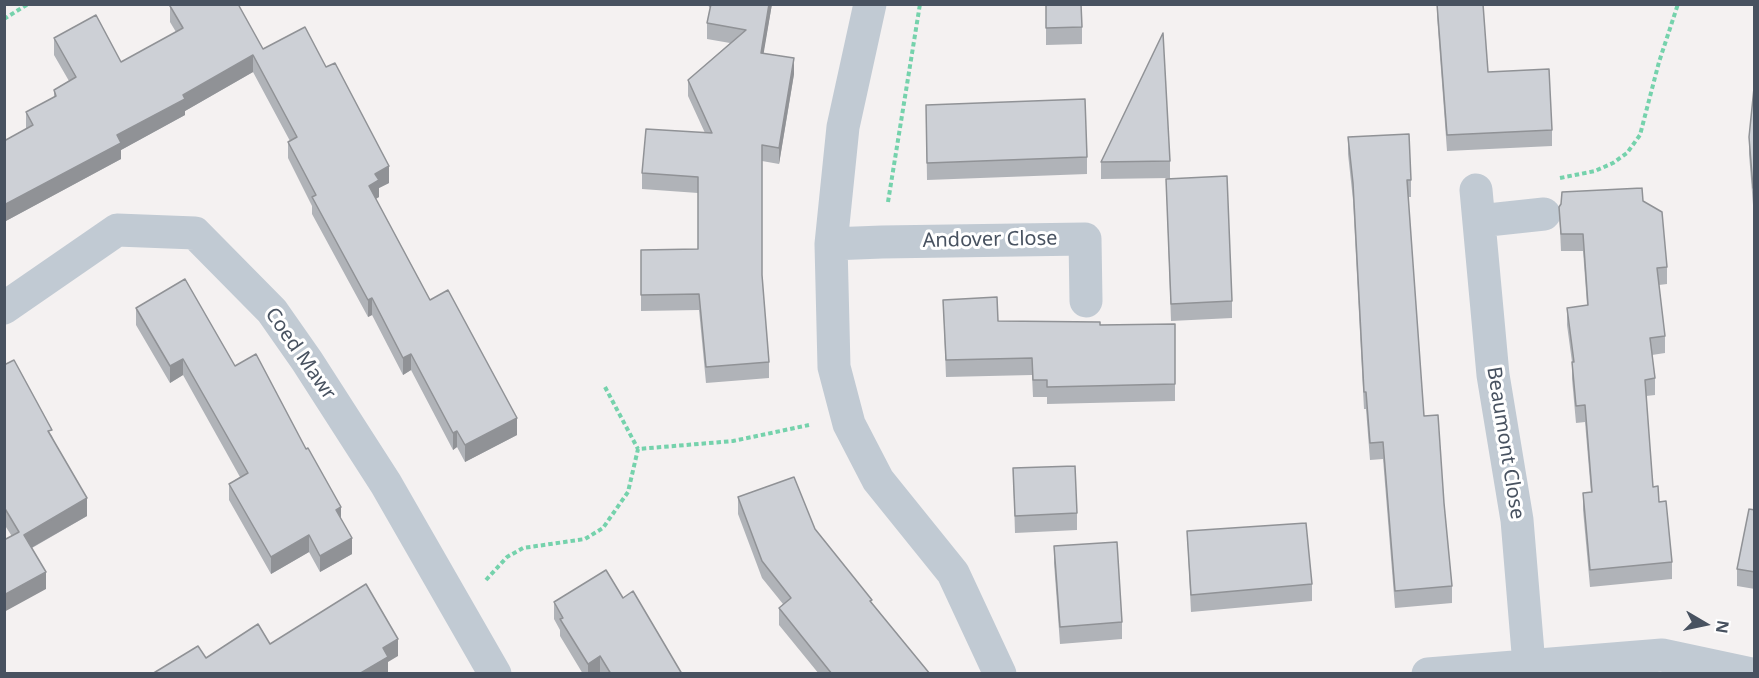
<!DOCTYPE html>
<html>
<head>
<meta charset="utf-8">
<style>
	body { margin:0 }
	#map { position:relative; width:1759px; height:678px; overflow:hidden; background:#f4f1f1; font-family:"Noto Sans",sans-serif }
	canvas { display:block }
	.frame { position:absolute; inset:0; border:6px solid #485260; pointer-events:none }
	.north { position:absolute; left:1675px; top:594px; width:60px; height:60px; -webkit-text-stroke:4px #fff; paint-order:stroke; rotate:99deg; font-size:16px; font-weight:700; line-height:24px; text-align:center; color:#485260 }
	.north::after { content:''; display:block; margin:auto; width:21px; height:27px; background:#485260; clip-path:polygon(50% 0,100% 100%,50% 72%,0 100%) }
</style>
</head>
<body>
<div id="map">
<canvas width="1759" height="678"></canvas>
<div class="frame"></div>
<div class="north">N</div>
</div>
<script>
const ctx = document.querySelector('canvas').getContext('2d');
ctx.lineJoin = 'round';
function toPath(rows) {
  const path = new Path2D();
  for (const r of rows) {
    path.moveTo(r[0], r[1]);
    for (let i = 2; i < r.length; i += 2) path.lineTo(r[i], r[i + 1]);
  }
  return path;
}
function stroke(path, color, width, dash) {
  ctx.strokeStyle = color;
  ctx.lineWidth = width;
  ctx.lineCap = dash ? 'butt' : 'round';
  ctx.setLineDash(dash || []);
  ctx.stroke(path);
}
function fillPath(path, color) {
  ctx.fillStyle = color;
  ctx.fill(path, 'evenodd');
}
function drawText(font, color, halo, rows, align = 'center') {
  ctx.font = font + ' "Noto Sans",sans-serif';
  ctx.lineWidth = 6;
  ctx.setLineDash([]);
  ctx.textBaseline = 'middle';
  ctx.strokeStyle = halo;
  ctx.fillStyle = color;
  for (const [text, x, y, turn = 0] of rows) {
    ctx.save();
    ctx.translate(x, y);
    ctx.rotate((+turn || 0) * Math.PI / 180);
    ctx.textAlign = isNaN(turn) ? turn : align;
    if (halo) ctx.strokeText(text, 0, 0);
    ctx.fillText(text, 0, 0);
    ctx.restore();
  }
}
const path = toPath([
	[4,19,28,4],
	[1560,178,1595,171,1613,163,1627,153,1640,135,1659,62,1678,4],
	[888,202,920,4],
	[605,387,638,449],
	[486,580,507,557,523,548,585,539,603,528,628,492,638,449,733,441,809,425]
]);
const minor = toPath([
	[870,4,843,127,831,244,834,367,849,424,878,480,953,573,1000,674],
	[1476,190,1493,375,1517,520,1529,665],
	[1479,221,1544,214],
	[831,244,882,242,1085,239,1086,301],
	[4,308,117,230,195,233,272,311,307,361,386,484,495,674],
	[1428,674,1662,655,1751,674]
]);
const wall = toPath([
	[707,4,772,4,763,54,794,74,779,164,762,161,762,276,769,362,769,378,706,383,699,310,641,311,641,250,698,249,698,193,642,189,642,173,705,133,688,96,688,80,730,43,707,39,707,23,710,8],
	[1046,4,1082,27,1082,44,1046,45],
	[1437,4,1488,72,1552,130,1552,146,1447,151,1437,16],
	[170,6,263,49,326,67,389,183,379,188,379,197,376,199,430,300,517,435,465,462,457,447,453,450,411,370,403,375,372,315,368,317,312,214,312,206,288,158,288,142,290,141,253,72,185,111,185,115,121,150,121,159,4,222,4,141,26,129,26,112,54,97,54,90,69,81,54,55,54,38,121,62,176,32,170,22],
	[1755,78,1755,205,1753,205,1749,154,1749,137],
	[926,105,1087,157,1087,174,927,180],
	[1348,137,1411,180,1411,197,1408,197,1424,416,1444,503,1452,586,1452,603,1395,608,1383,459,1370,460,1366,409,1364,409,1353,200,1348,154],
	[1170,161,1170,178,1101,179,1101,162],
	[1166,179,1232,301,1232,318,1171,321],
	[1643,201,1667,267,1667,284,1659,285,1665,336,1665,353,1652,355,1655,378,1655,395,1646,396,1653,487,1659,502,1672,562,1672,579,1590,587,1583,510,1583,493,1591,493,1585,422,1576,423,1572,379,1572,362,1567,325,1567,308,1587,305,1583,251,1561,251,1559,207],
	[943,300,998,321,1100,325,1175,324,1175,401,1047,404,1047,397,1033,397,1032,375,946,377],
	[136,308,235,366,341,519,352,554,320,572,309,552,271,574,229,500,229,484,240,477,183,375,170,383,136,325],
	[4,365,52,436,87,516,32,548,46,589,4,524],
	[1013,468,1077,513,1077,530,1015,533],
	[738,497,815,529,872,603,930,674,819,674,779,625,779,608,783,604,762,578,738,514],
	[1755,510,1755,589,1737,586,1737,569],
	[1187,531,1312,584,1312,601,1191,612],
	[1054,546,1122,622,1122,639,1060,644,1054,563],
	[623,598,682,674,583,674,560,636,560,630,554,619,554,602]
]);
const shadedWall = toPath([
	[769,4,772,4,761,69,761,53],
	[253,55,253,72,185,111,185,115,121,150,121,159,4,222,4,205,183,95],
	[794,58,794,74,779,164,779,148],
	[389,166,389,183,379,188,379,197,369,202,369,186,375,174],
	[372,298,372,315,368,317,368,300],
	[411,354,411,370,403,375,403,358],
	[183,359,183,375,170,383,170,366],
	[517,418,517,435,465,462,465,445],
	[457,431,457,447,453,450,453,433],
	[87,498,87,516,24,552,24,535],
	[341,507,341,524,336,510],
	[309,535,309,552,271,574,271,557],
	[352,538,352,554,320,572,320,556],
	[46,572,46,589,4,612,4,595],
	[398,639,398,656,388,662,388,674,359,674,383,648],
	[600,656,600,673,588,674,588,664]
]);
const building = toPath([
	[172,4,238,4,263,49,305,27,326,67,335,63,389,166,375,174,379,180,369,186,430,300,448,290,517,418,465,445,457,431,453,433,411,354,403,358,372,298,368,300,312,197,316,195,288,142,297,137,253,55,183,95,185,99,117,135,121,143,4,205,4,141,33,125,26,112,56,96,54,90,76,77,54,38,96,15,121,62,183,28,170,6,172,4],
	[711,4,769,4,761,53,794,58,779,148,762,145,762,275,769,362,706,367,699,294,641,295,641,250,698,249,698,177,642,173,646,129,712,133,688,80,746,30,707,23,711,4],
	[1046,4,1081,4,1082,27,1046,28,1046,4],
	[1437,4,1483,4,1488,72,1549,69,1552,130,1447,135,1437,4],
	[1163,33,1170,161,1101,162,1163,33],
	[1755,78,1755,188,1753,188,1749,137,1755,78],
	[1085,99,1087,157,927,163,926,105,1085,99],
	[1409,134,1411,180,1407,180,1424,416,1438,415,1444,503,1452,586,1395,591,1383,442,1370,443,1366,392,1364,392,1353,183,1348,137,1409,134],
	[1227,176,1232,301,1171,304,1166,179,1227,176],
	[1642,188,1643,201,1662,212,1667,267,1657,268,1665,336,1650,338,1655,378,1645,380,1653,487,1658,486,1659,502,1666,501,1672,562,1590,570,1583,493,1592,492,1585,405,1576,406,1572,362,1574,362,1567,308,1588,305,1583,234,1561,234,1559,207,1561,204,1562,192,1642,188],
	[185,279,235,366,256,354,306,449,308,448,341,507,336,510,352,538,320,556,309,535,271,557,229,484,248,473,183,359,170,366,136,308,185,279],
	[997,297,998,321,1100,322,1100,325,1175,324,1175,384,1047,387,1047,380,1033,380,1032,358,946,360,943,300,997,297],
	[14,360,52,430,48,431,87,498,24,535,46,572,4,595,4,540,19,532,4,507,4,365,14,360],
	[1075,466,1077,513,1015,516,1013,468,1075,466],
	[794,477,815,529,872,600,870,601,930,674,832,674,779,608,791,598,762,561,738,497,794,477],
	[1749,509,1755,510,1755,572,1737,569,1749,509],
	[1306,523,1312,584,1191,595,1187,531,1306,523],
	[1117,542,1122,622,1060,627,1054,546,1117,542],
	[606,570,623,598,633,591,682,674,611,674,600,656,588,664,560,619,563,618,554,602,606,570],
	[366,584,398,639,383,648,388,657,359,674,152,674,198,646,206,658,258,624,270,644,366,584]
]);
const streetNames = [
	["Andover Close",990,240,-1],
	["Coed Mawr",300,354,55],
	["Beaumont Close",1505,443,81]
];
stroke(path, '#75d2ac', 4, [4.5, 3]);
stroke(minor, '#c1cad3', 33);
fillPath(wall, '#b0b3b8');
fillPath(shadedWall, '#909296');
fillPath(building, '#cdd0d6');
stroke(building, '#909296', 1.5);
drawText('20px', '#485260', '#fff', streetNames);
</script>
</body>
</html>
